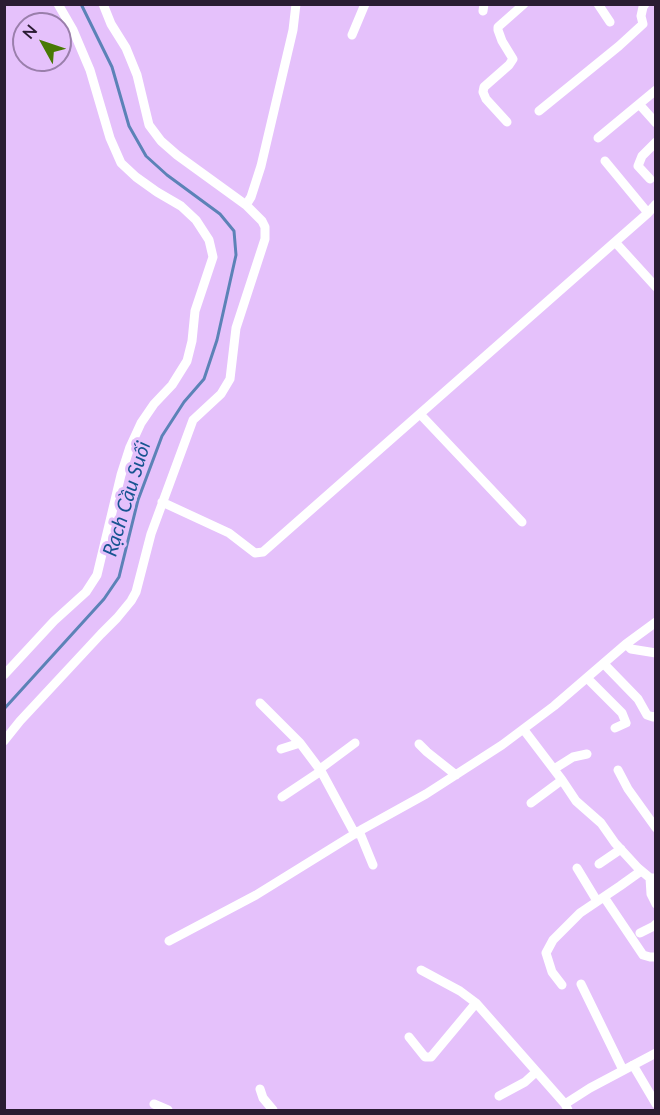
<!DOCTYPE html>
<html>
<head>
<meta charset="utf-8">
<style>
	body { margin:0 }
	#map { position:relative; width:660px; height:1115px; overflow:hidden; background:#e5c1fb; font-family:Lato,sans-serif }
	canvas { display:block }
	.frame { position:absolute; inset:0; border:6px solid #2a1c32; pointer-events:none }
	.north { position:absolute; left:12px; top:12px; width:60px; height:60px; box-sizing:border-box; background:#e5c1fb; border:2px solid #9a7fab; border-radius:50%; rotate:310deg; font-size:16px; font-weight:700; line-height:24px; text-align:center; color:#2a1c32 }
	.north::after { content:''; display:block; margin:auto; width:21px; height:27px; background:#487904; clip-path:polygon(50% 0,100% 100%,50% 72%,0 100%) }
</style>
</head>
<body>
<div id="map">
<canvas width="660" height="1115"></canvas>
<div class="frame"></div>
<div class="north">N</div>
</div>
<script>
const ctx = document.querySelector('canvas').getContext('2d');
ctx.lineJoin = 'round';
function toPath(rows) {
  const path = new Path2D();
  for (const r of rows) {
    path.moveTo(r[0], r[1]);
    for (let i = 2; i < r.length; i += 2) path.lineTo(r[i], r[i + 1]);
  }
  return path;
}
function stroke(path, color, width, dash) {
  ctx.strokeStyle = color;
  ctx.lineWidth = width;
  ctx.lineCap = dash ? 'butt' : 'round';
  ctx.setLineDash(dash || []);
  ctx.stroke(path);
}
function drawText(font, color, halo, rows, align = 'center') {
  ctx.font = font + ' Lato,sans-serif';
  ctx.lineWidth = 6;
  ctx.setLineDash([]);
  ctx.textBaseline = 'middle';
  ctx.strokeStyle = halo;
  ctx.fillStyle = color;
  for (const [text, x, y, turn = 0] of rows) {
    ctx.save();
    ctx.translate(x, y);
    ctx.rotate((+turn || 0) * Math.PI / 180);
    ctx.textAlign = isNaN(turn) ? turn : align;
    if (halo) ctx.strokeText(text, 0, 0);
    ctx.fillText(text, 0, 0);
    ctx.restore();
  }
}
const stream = toPath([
	[4,709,104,599,119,577,138,500,162,436,184,402,204,379,217,340,236,255,234,231,220,214,167,175,146,156,129,126,112,67,81,4]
]);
const minor = toPath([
	[598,4,610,22],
	[483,11,484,4],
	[352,35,365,4],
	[639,104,656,123],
	[539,111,619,46,643,24,641,16,643,7,645,4],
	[507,122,486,99,483,92,484,87,509,65,513,59,502,41,498,30,498,27,524,4],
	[598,138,656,90],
	[605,161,648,213],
	[650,179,638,166,642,156,656,142],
	[246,205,251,197,261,166,293,30,296,4],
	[615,242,656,287],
	[420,414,522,522],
	[162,502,229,533,255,553,263,552,615,242,648,213,656,204],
	[626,644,631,649,656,653],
	[604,664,638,699,647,715,653,717,656,716],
	[4,675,54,621,86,592,97,575,121,475,130,447,141,423,154,404,172,385,187,361,192,341,195,311,213,257,209,240,196,220,181,206,157,192,136,177,121,163,110,138,90,70,73,30,58,4],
	[587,678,622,713,626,723,615,728],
	[260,703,300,743],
	[524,730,562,780,576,801,601,823,615,843,638,868,650,878,656,878],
	[4,741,20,721,101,634,117,618,131,601,136,592,151,534,193,420,221,394,230,379,236,328,265,239,265,227,262,221,246,205,177,155,161,141,149,125,137,75,126,48,111,24,103,4],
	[419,744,427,752,456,775],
	[281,749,300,743,321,771,355,834],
	[320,769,355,743],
	[554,769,573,757,587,754],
	[618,770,628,789,656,828],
	[282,797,321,771],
	[531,803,562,780],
	[359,831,373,865],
	[599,864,621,849],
	[577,868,597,901],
	[650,878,651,894,656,904],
	[604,897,643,955,650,957,656,957],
	[640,933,654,926,656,924],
	[169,941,256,895,361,830,426,794,502,745,554,706,626,644,656,622],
	[421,970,460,991,476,1003,565,1104,568,1110],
	[581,984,623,1070],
	[562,985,552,972,546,953,553,940,580,913,620,886,641,871],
	[409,1037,425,1057,431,1057,476,1003],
	[633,1065,656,1104],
	[260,1089,263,1098,273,1110],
	[499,1096,525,1082,536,1072],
	[154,1104,168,1110],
	[565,1104,590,1088,656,1053]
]);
const waterNames = [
	["Rạch Cầu Suối",127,499,-73]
];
stroke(stream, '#5c82b7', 3);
stroke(minor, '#fff', 9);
drawText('italic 20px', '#175491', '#e5c1fb', waterNames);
</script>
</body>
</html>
